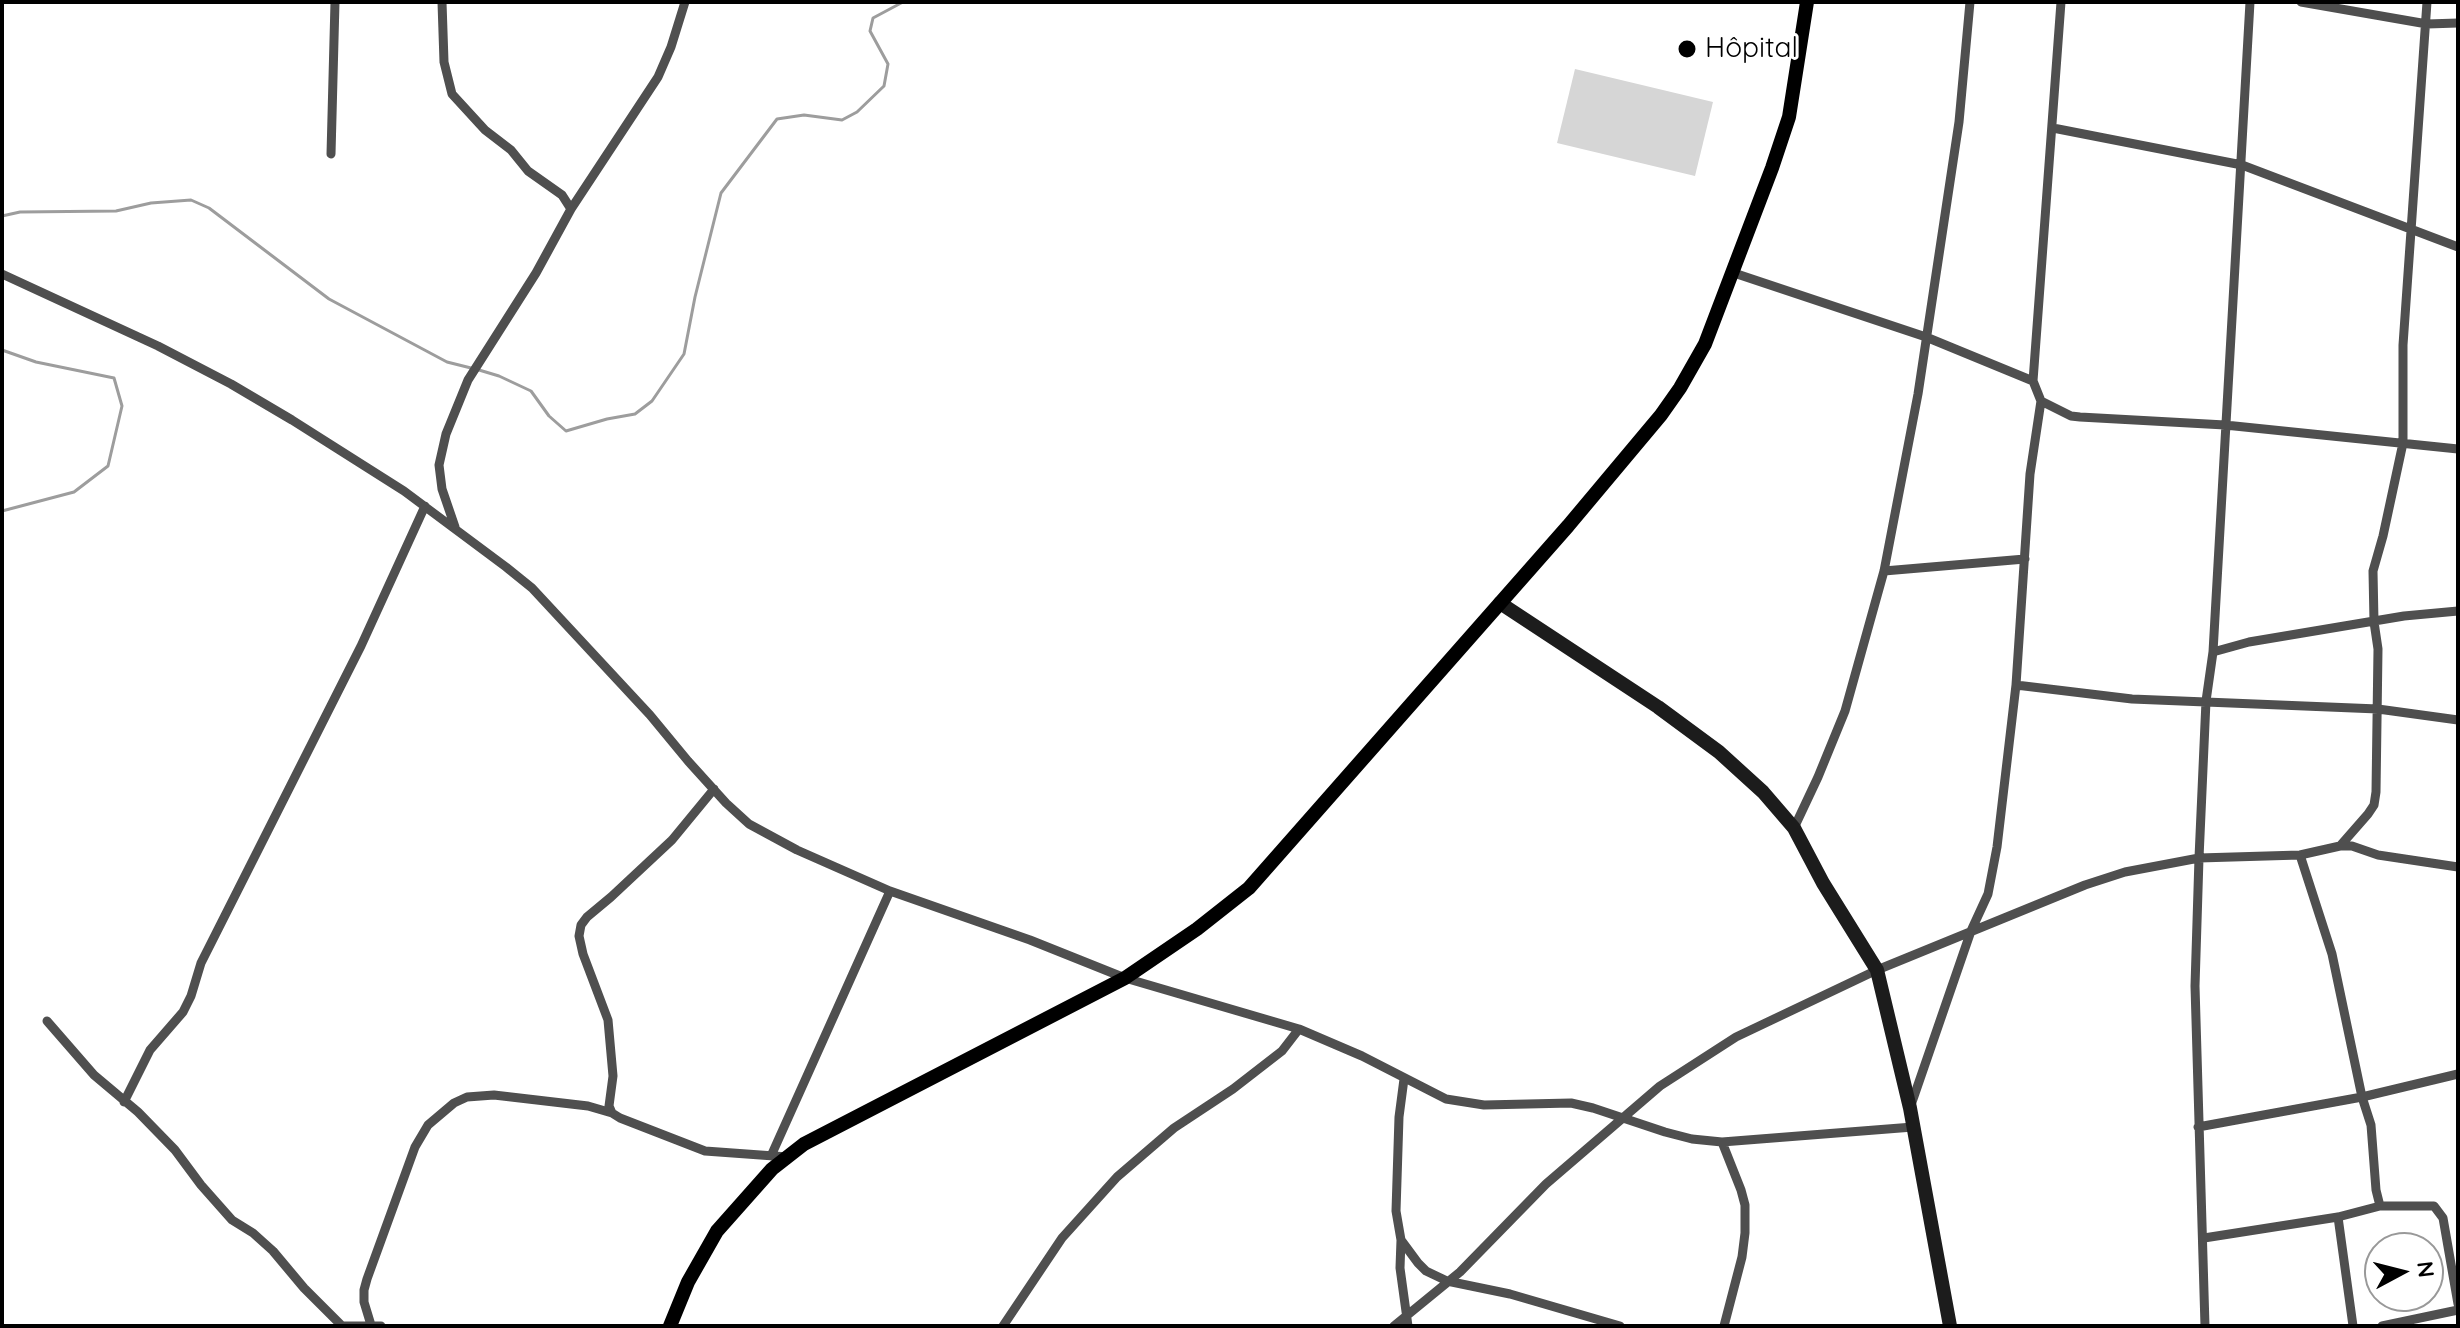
<!DOCTYPE html>
<html>
<head>
<meta charset="utf-8">
<style>
	body { margin:0 }
	#map { position:relative; width:2460px; height:1328px; overflow:hidden; background:#fff; font-family:Quicksand,sans-serif }
	canvas { display:block }
	.frame { position:absolute; inset:0; border:4px solid #000; pointer-events:none }
	.north { position:absolute; left:2364px; top:1232px; width:80px; height:80px; box-sizing:border-box; background:#fff; border:2px solid #999; border-radius:50%; rotate:83deg; font-size:22px; font-weight:700; line-height:32px; text-align:center; color:#000 }
	.north::after { content:''; display:block; margin:auto; width:28px; height:36px; background:#000; clip-path:polygon(50% 0,100% 100%,50% 72%,0 100%) }
</style>
</head>
<body>
<div id="map">
<canvas width="2460" height="1328"></canvas>
<div class="frame"></div>
<div class="north">N</div>
</div>
<script>
const ctx = document.querySelector('canvas').getContext('2d');
ctx.lineJoin = 'round';
function fillPath(path, color) {
  ctx.fillStyle = color;
  ctx.fill(path, 'evenodd');
}
function toPath(rows) {
  const path = new Path2D();
  for (const r of rows) {
    path.moveTo(r[0], r[1]);
    for (let i = 2; i < r.length; i += 2) path.lineTo(r[i], r[i + 1]);
  }
  return path;
}
function stroke(path, color, width, dash) {
  ctx.strokeStyle = color;
  ctx.lineWidth = width;
  ctx.lineCap = dash ? 'butt' : 'round';
  ctx.setLineDash(dash || []);
  ctx.stroke(path);
}
function drawText(font, color, halo, rows, align = 'center') {
  ctx.font = font + ' Quicksand,sans-serif';
  ctx.lineWidth = 6;
  ctx.setLineDash([]);
  ctx.textBaseline = 'middle';
  ctx.strokeStyle = halo;
  ctx.fillStyle = color;
  for (const [text, x, y, turn = 0] of rows) {
    ctx.save();
    ctx.translate(x, y);
    ctx.rotate((+turn || 0) * Math.PI / 180);
    ctx.textAlign = isNaN(turn) ? turn : align;
    if (halo) ctx.strokeText(text, 0, 0);
    ctx.fillText(text, 0, 0);
    ctx.restore();
  }
}
const green = toPath([
	[1575,69,1713,102,1695,176,1557,143]
]);
const stream = toPath([
	[2,216,20,212,116,211,151,203,191,200,209,208,329,299,447,362,471,368],
	[2,350,36,362,114,378,122,406,108,466,74,492,2,511],
	[479,370,499,376,531,391,549,416,566,431,607,419,635,414,652,401,684,354,695,297,721,193,777,119,804,115,842,120,857,112,884,86,888,64,870,31,873,18,903,2]
]);
const street = toPath([
	[442,2,444,62,452,94,485,130,511,150,528,171,562,195,571,209],
	[2301,2,2427,24,2458,23],
	[2053,128,2242,165,2458,247],
	[331,154,335,2],
	[1731,272,1926,337,2033,381],
	[2,274,158,346,231,384,292,420,404,491,506,567,532,588,650,715,688,761,726,803,749,824,797,850,890,891,1030,940,1125,978,1299,1029,1362,1056,1446,1099,1484,1105,1571,1103,1593,1108,1665,1132,1692,1139,1722,1142,1913,1127],
	[2041,401,2071,416,2080,417,2225,425,2458,449],
	[455,527,442,489,439,465,446,434,468,380,536,273,571,209,658,77,671,47,685,2],
	[1884,571,2025,559],
	[2213,652,2249,642,2404,616,2458,611],
	[2016,685,2132,699,2378,709,2458,720],
	[714,789,672,840,611,897,587,917,581,925,579,936,583,954,608,1020,613,1076,609,1106,612,1113,620,1118,705,1151,788,1157],
	[1794,828,1818,777,1845,711,1884,571,1918,394,1959,122,1970,2],
	[2340,846,2368,814,2374,805,2376,792,2378,649,2374,622,2373,571,2383,536,2403,443,2403,345,2427,2],
	[2300,855,2332,954,2362,1097,2371,1125,2376,1190,2380,1206],
	[47,1021,94,1075,138,1112,175,1150,201,1185,232,1220,253,1233,273,1251,304,1288,342,1326],
	[1404,1079,1399,1117,1396,1211,1401,1240,1418,1263,1426,1271,1447,1281,1510,1294,1620,1326],
	[124,1102,150,1050,183,1012,191,996,201,963,361,646,425,506],
	[1911,1105,1971,931,1988,894,1997,847,2016,685,2030,474,2041,401,2033,381,2061,2],
	[2198,1127,2362,1097,2458,1074],
	[1722,1142,1741,1190,1745,1205,1745,1233,1742,1257,1724,1326],
	[771,1156,890,891],
	[2338,1217,2353,1326],
	[2204,1238,2338,1217,2380,1206,2434,1206,2443,1218,2458,1304],
	[1401,1240,1400,1268,1408,1326],
	[371,1325,364,1302,364,1290,367,1279,415,1147,428,1125,454,1103,467,1097,494,1095,588,1106,612,1113],
	[342,1326,381,1326],
	[1003,1326,1062,1238,1117,1177,1174,1128,1233,1089,1282,1051,1299,1029],
	[1394,1326,1460,1272,1546,1184,1660,1086,1736,1037,1877,970,2085,885,2125,872,2199,858,2300,855,2340,846,2352,846,2378,855,2458,867],
	[2205,1326,2195,986,2199,858,2206,701,2213,652,2250,2],
	[2382,1326,2458,1310]
]);
const secondary = toPath([
	[1500,603,1658,707,1719,752,1763,792,1794,828,1823,883,1877,970,1910,1108,1950,1326]
]);
const primary = toPath([
	[670,1326,688,1282,717,1231,772,1169,804,1144,1125,978,1197,929,1249,888,1568,526,1661,415,1680,388,1705,344,1772,168,1789,117,1807,2]
]);
const markers = [
	[1687,49,10,"#000"]
];
const poiNames = [
	["Hôpital",1705,49]
];
fillPath(green, '#d6d6d6');
stroke(stream, '#9d9d9d', 3);
stroke(street, '#4f4f4f', 9);
stroke(secondary, '#1c1c1c', 14);
stroke(primary, '#000', 14);
for (const [x, y, r, color] of markers) {
  const dot = new Path2D();
  dot.arc(x, y, r, 0, 2 * Math.PI);
  ctx.fillStyle = color;
  ctx.fill(dot);
  stroke(dot, '#fff', 3);
}
drawText('28px', '#000', '#fff', poiNames, 'left');
</script>
</body>
</html>
